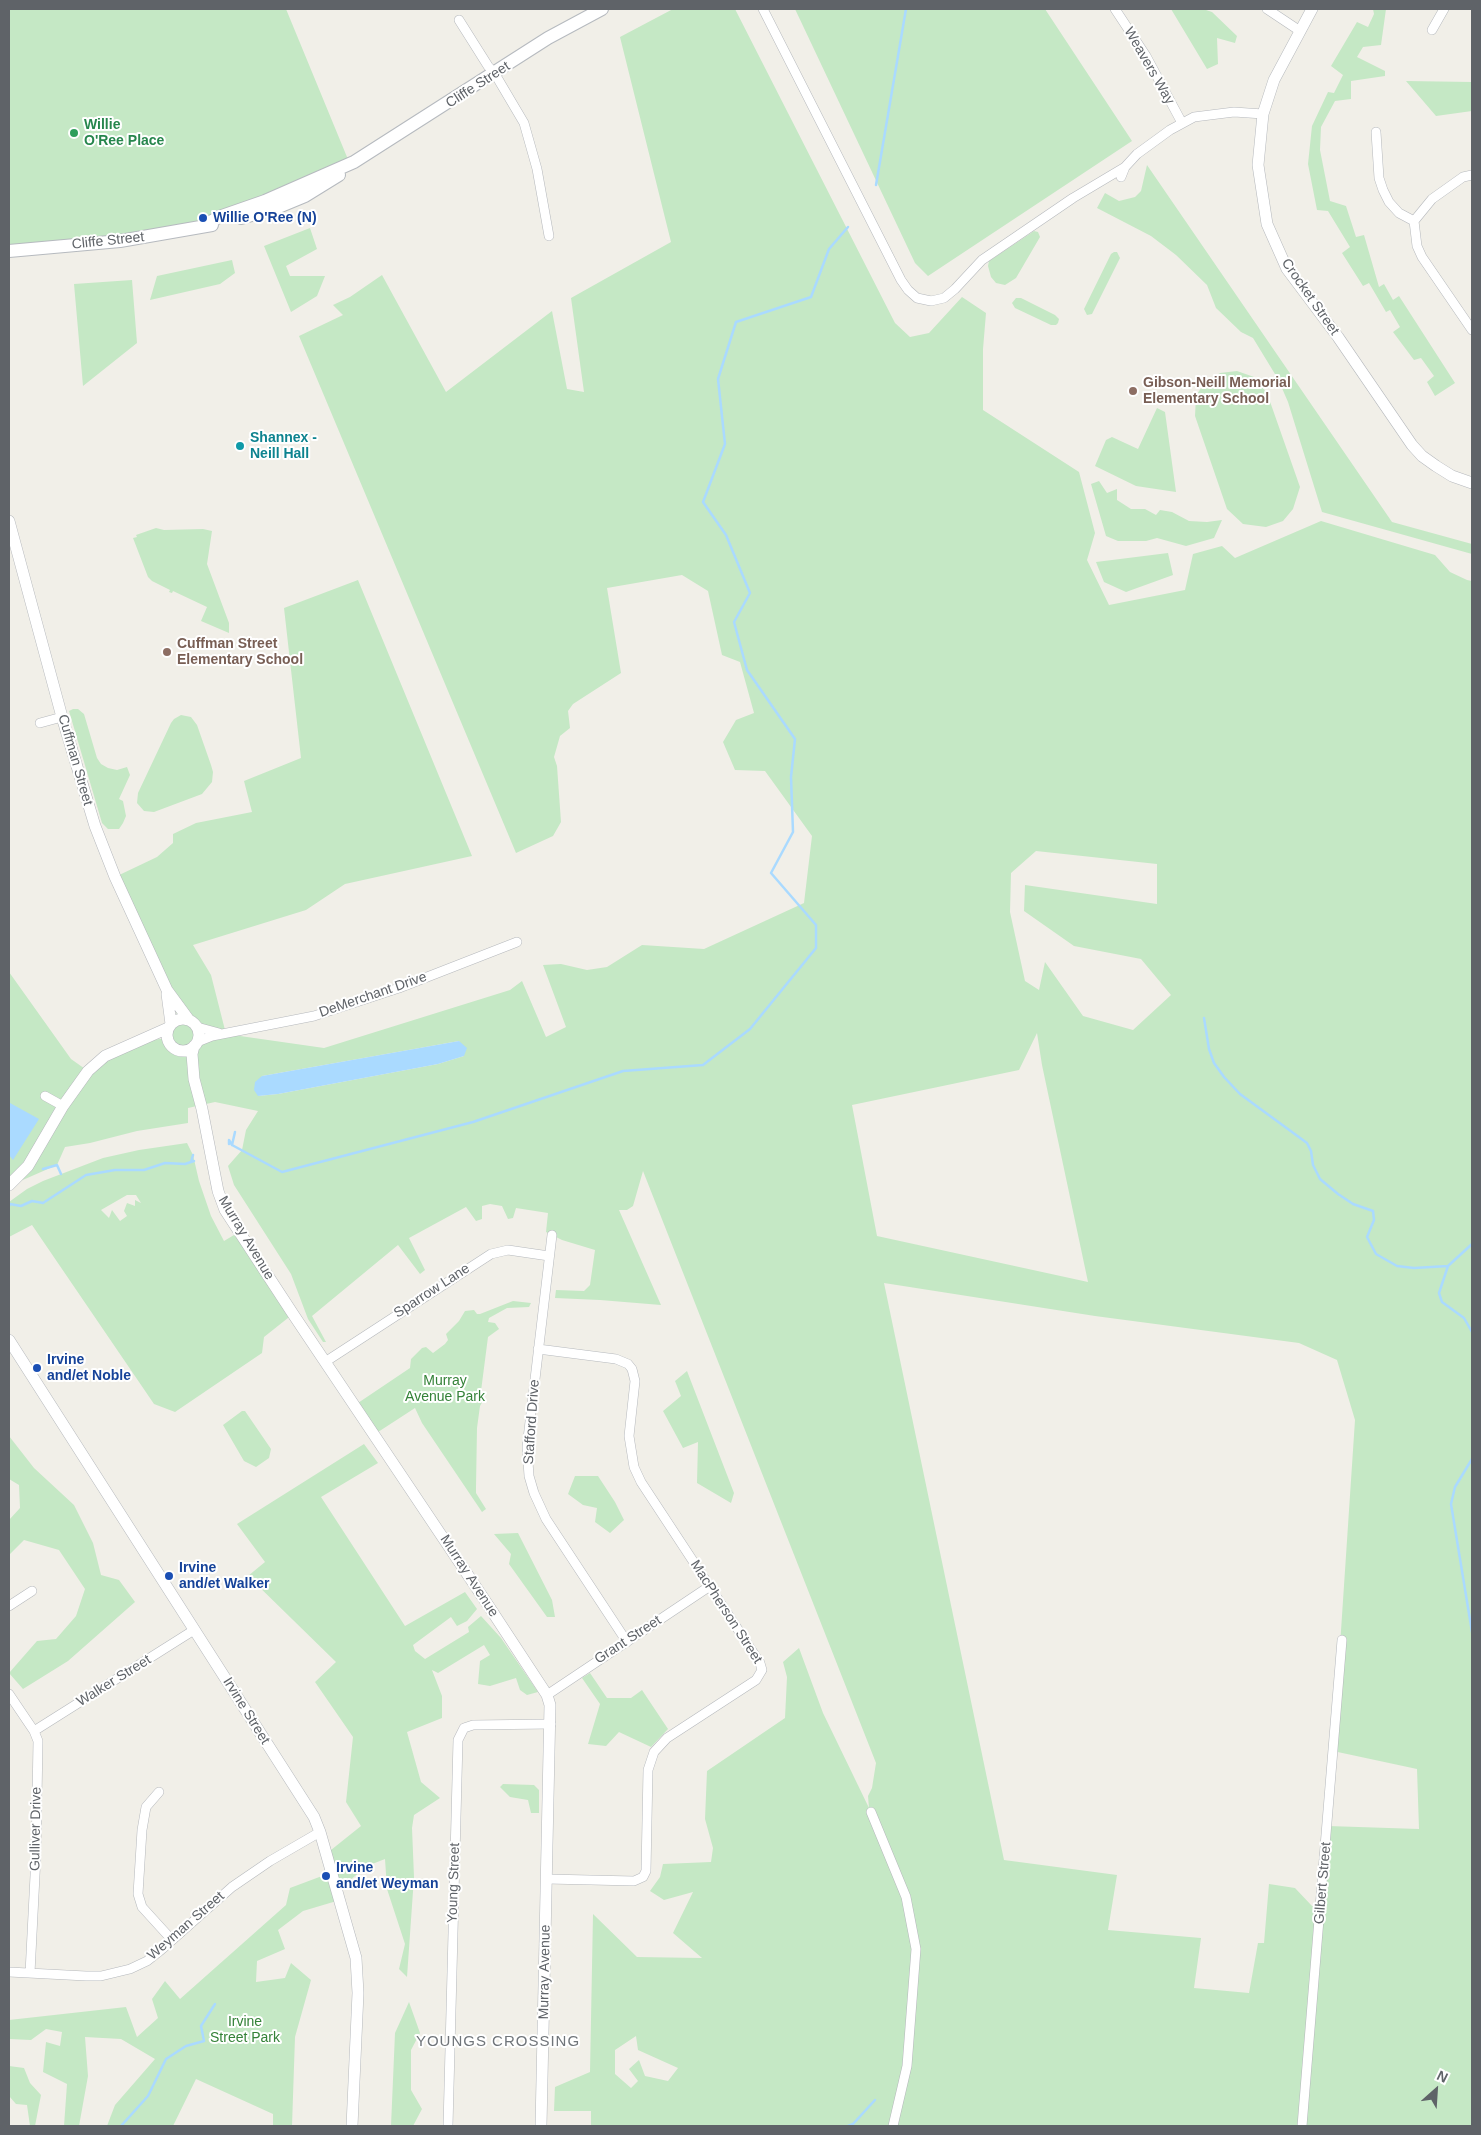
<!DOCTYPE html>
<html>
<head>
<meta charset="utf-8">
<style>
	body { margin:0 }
	#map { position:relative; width:1481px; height:2135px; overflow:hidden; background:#f1efe8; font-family:Helvetica,sans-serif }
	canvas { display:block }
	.frame { position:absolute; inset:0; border:10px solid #5f6368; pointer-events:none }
	.north { position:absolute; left:1411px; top:2065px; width:50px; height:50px; -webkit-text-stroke:4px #fff; paint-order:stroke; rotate:26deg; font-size:14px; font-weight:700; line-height:20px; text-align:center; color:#5f6368 }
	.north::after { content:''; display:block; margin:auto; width:18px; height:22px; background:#5f6368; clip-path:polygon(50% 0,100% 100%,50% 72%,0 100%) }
</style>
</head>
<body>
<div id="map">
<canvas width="1481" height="2135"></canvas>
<div class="frame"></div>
<div class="north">N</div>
</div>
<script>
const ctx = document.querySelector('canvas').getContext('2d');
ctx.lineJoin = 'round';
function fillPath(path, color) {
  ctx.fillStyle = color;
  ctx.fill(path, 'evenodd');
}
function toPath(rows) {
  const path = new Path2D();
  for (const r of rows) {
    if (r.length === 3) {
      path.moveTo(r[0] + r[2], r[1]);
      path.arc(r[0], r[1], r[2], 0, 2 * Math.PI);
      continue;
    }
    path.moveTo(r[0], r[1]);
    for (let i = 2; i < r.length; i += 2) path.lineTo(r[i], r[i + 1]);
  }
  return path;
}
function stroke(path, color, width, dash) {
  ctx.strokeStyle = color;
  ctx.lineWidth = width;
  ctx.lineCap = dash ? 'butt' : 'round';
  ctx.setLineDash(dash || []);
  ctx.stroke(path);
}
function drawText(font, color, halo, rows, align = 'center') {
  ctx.font = font + ' Helvetica,sans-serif';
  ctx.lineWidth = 4;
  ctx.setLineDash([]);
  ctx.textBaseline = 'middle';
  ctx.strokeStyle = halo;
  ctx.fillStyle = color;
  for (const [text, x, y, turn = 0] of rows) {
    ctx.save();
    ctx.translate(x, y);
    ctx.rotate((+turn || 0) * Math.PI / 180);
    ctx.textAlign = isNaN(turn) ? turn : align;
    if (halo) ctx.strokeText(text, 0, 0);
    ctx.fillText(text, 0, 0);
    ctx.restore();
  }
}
const green = toPath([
	[9,9,286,9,347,157,354,162,205,225,9,251],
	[673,9,735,9,895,323,910,337,929,333,962,297,986,313,983,349,983,410,1079,472,1095,533,1087,560,1109,605,1185,590,1193,554,1222,546,1235,558,1321,521,1435,555,1450,572,1467,580,1472,581,1472,2126,591,2126,591,2111,554,2111,555,2087,590,2072,593,1914,637,1957,702,1958,673,1933,693,1892,664,1900,650,1891,660,1877,663,1864,711,1862,713,1848,705,1819,707,1771,785,1718,787,1677,783,1662,799,1648,823,1713,869,1808,868,1796,872,1788,876,1763,643,1171,633,1206,627,1210,619,1210,661,1305,600,1300,555,1298,556,1290,584,1291,590,1285,595,1250,562,1240,546,1232,548,1213,516,1208,513,1218,508,1219,502,1206,490,1204,482,1206,482,1219,476,1221,466,1207,409,1238,425,1270,420,1274,398,1245,312,1316,326,1342,323,1342,308,1319,291,1274,234,1185,228,1166,242,1150,246,1130,258,1111,215,1102,188,1108,188,1123,137,1131,90,1143,65,1147,57,1165,9,1186,9,972,71,1059,88,1071,137,1042,167,1038,167,1033,175,1021,179,1019,115,877,157,857,173,843,173,834,196,823,252,812,244,781,301,758,284,608,358,580,472,856,345,884,306,910,193,945,211,975,226,1034,324,1048,510,990,522,981,546,1037,566,1027,543,965,561,964,587,970,607,967,642,945,704,949,804,903,812,836,765,771,735,770,723,742,736,720,754,713,740,662,722,655,708,591,682,575,607,588,621,673,573,704,568,711,570,728,560,736,554,757,557,766,561,822,553,836,516,853,299,336,343,315,333,305,350,297,382,275,446,392,552,311,567,389,584,392,571,298,671,242,620,37],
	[1036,851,1157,864,1157,904,1025,885,1024,911,1074,946,1141,959,1171,995,1133,1030,1083,1016,1045,962,1039,990,1025,981,1010,912,1011,873],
	[1037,1033,1042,1065,1088,1282,877,1236,852,1105,1019,1070],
	[459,1041,464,1056,438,1064,278,1094,258,1096,262,1076],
	[884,1283,1095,1316,1299,1343,1337,1360,1355,1420,1333,1751,1417,1769,1419,1829,1328,1826,1320,1909,1312,1906,1295,1888,1269,1884,1264,1943,1258,1943,1249,1993,1194,1988,1201,1938,1108,1930,1117,1875,1004,1860],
	[636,2036,638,2050,678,2068,668,2081,645,2076,639,2060,629,2069,638,2081,631,2088,615,2074,615,2050],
	[795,9,1045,9,1132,141,928,276,915,263],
	[1171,9,1203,9,1212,12,1237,36,1235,43,1217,38,1218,64,1207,69],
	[1373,9,1386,9,1381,45,1363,47,1357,57,1385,71,1385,76,1351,81,1351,99,1335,101,1321,127,1320,150,1330,201,1346,206,1356,237,1364,235,1379,287,1384,284,1393,300,1399,296,1455,383,1435,396,1427,382,1434,376,1421,358,1414,360,1393,332,1400,327,1390,310,1386,312,1369,283,1363,286,1342,253,1350,247,1328,211,1317,210,1308,164,1312,126,1328,92,1334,93,1343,75,1331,66,1357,22,1368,27,1374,14],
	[1406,81,1472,82,1472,111,1436,116],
	[1147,165,1392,522,1472,544,1472,554,1322,512,1288,402,1278,379,1253,338,1241,332,1216,308,1207,285,1176,255,1151,236,1097,208,1105,193,1119,201,1135,197,1141,191],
	[310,228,317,249,286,266,290,276,325,276,317,296,291,312,264,246],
	[1034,231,1038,232,1040,237,1016,278,1005,285,996,283,991,277,988,266,989,261],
	[1114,252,1117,252,1120,258,1092,314,1087,315,1084,309,1111,254],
	[232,260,235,273,220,284,150,300,157,276],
	[132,280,137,343,83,386,74,284],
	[1016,298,1021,298,1055,315,1059,319,1058,323,1056,325,1051,325,1015,308,1012,303],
	[1237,371,1254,377,1267,393,1300,487,1293,509,1283,521,1266,527,1243,524,1227,509,1195,416,1196,396,1204,383,1220,373],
	[1157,408,1165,412,1176,492,1136,486,1095,466,1106,440,1112,437,1138,449],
	[1099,481,1107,493,1117,489,1117,500,1131,509,1145,509,1156,515,1160,510,1172,512,1189,521,1207,522,1222,520,1214,538,1186,546,1157,538,1146,541,1118,541,1106,536,1091,484],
	[156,528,164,530,203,529,212,531,207,564,229,623,229,633,201,621,207,607,173,591,172,593,169,592,170,590,152,581,148,577,133,538,137,537,136,535],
	[1168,553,1173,575,1126,592,1104,582,1096,562],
	[73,709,78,709,84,714,97,758,101,764,108,768,117,770,127,767,130,775,119,799,123,801,126,816,123,823,119,829,108,829,102,823,69,711],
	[181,715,191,717,197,725,211,765,213,772,212,782,202,794,154,812,144,811,137,803,138,793,171,723,174,719],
	[187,1143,193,1155,199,1181,211,1216,224,1241,239,1232,293,1314,264,1337,262,1353,175,1412,154,1404,32,1225,9,1237,9,1202,27,1189,43,1181,103,1158,139,1150],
	[127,1195,136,1195,141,1203,135,1200,135,1206,127,1203,124,1211,127,1216,120,1221,112,1210,109,1218,101,1210],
	[513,1301,531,1303,529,1307,507,1308,489,1318,488,1322,495,1323,499,1329,488,1337,481,1391,484,1399,480,1406,477,1428,476,1487,476,1493,486,1509,482,1512,422,1423,415,1408,375,1434,355,1405,410,1368,411,1359,422,1348,426,1347,433,1353,445,1344,448,1340,446,1334,459,1321,465,1311,474,1310,477,1314,480,1314],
	[687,1371,734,1493,731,1503,697,1483,698,1442,683,1448,663,1411,681,1396,675,1381],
	[242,1411,245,1411,271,1449,269,1458,256,1467,244,1461,223,1425],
	[9,1436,34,1468,74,1505,93,1543,101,1575,119,1580,135,1602,68,1661,23,1689,9,1673,37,1641,56,1639,76,1616,85,1589,59,1550,24,1540,9,1555,9,1520,20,1508,19,1485,9,1479],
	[364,1444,378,1463,321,1497,405,1626,465,1592,477,1609,467,1621,457,1626,451,1617,413,1645,415,1651,425,1659,469,1632,468,1627,481,1616,501,1638,538,1692,527,1695,520,1690,516,1678,490,1686,478,1684,480,1661,490,1655,484,1645,438,1673,432,1670,442,1696,442,1718,407,1732,421,1782,440,1798,414,1815,412,1828,414,1877,407,1977,399,1969,405,1944,387,1889,385,1859,367,1866,337,1891,340,1900,303,1911,278,1930,285,1949,257,1961,256,1982,285,1978,291,1963,311,1980,295,2037,292,2126,273,2126,273,2114,196,2079,173,2126,107,2126,115,2105,155,2059,121,2039,85,2037,88,2076,79,2126,64,2126,67,2084,43,2072,46,2042,60,2046,62,2032,46,2029,31,2040,9,2039,9,2020,126,2007,137,2037,158,2018,152,1999,165,1981,180,1999,286,1905,290,1888,322,1876,330,1869,326,1854,361,1826,346,1802,353,1737,315,1682,336,1662,248,1576,265,1562,237,1524],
	[575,1476,598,1476,615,1502,624,1520,610,1533,595,1522,597,1508,583,1505,568,1494],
	[518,1533,552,1600,555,1617,547,1617,509,1564,511,1554,494,1534],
	[590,1673,607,1698,631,1698,642,1690,668,1729,651,1747,619,1732,606,1746,588,1744,600,1704,582,1678],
	[503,1784,534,1785,539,1790,539,1813,531,1813,528,1800,510,1797,500,1787],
	[409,2002,420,2033,411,2050,411,2090,422,2109,413,2126,391,2126,395,2033],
	[9,2066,24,2068,30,2083,41,2095,35,2126,30,2126,27,2105,16,2104,9,2096]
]);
const water = toPath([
	[459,1041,467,1048,464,1056,438,1064,278,1094,258,1096,254,1090,255,1082,262,1076],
	[10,1103,39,1119,13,1160,9,1155,9,1105]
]);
const stream = toPath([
	[876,185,906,9],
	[1204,1018,1209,1049,1214,1063,1224,1077,1240,1094,1307,1143,1311,1151,1313,1165,1320,1179,1338,1194,1353,1204,1373,1211,1374,1220,1367,1237,1376,1254,1397,1266,1414,1268,1448,1266],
	[229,1144,229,1140,232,1145,235,1132],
	[232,1145,282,1172,473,1122,623,1071,703,1065,750,1029,816,948,816,925,771,873,793,832,791,777,795,739,747,670,734,622,750,593,726,535,703,502,725,444,718,379,736,322,811,297,829,249,848,227],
	[191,1162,193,1155],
	[43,1169,57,1165,61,1174],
	[9,1206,10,1204,21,1206,32,1201,43,1203,86,1175,115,1170,144,1170,165,1163,185,1164,194,1161],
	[1472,1244,1448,1266,1439,1293,1442,1302,1464,1318,1472,1332],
	[1472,1459,1455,1487,1451,1504,1472,1632],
	[121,2126,148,2096,166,2059,186,2046,204,2041,201,2026,215,2004],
	[848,2126,853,2124,875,2100]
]);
const minor = toPath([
	[763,9,901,280,908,290,917,298,931,301,944,298,955,289,982,260,1073,198,1125,167],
	[1115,9,1146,56,1182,123],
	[1267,9,1300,31],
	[459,20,488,66,495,74,524,123,537,169,549,236],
	[1432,30,1444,9],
	[1376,132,1379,178,1383,190,1389,202,1399,213,1414,221],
	[1121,177,1125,167,1137,154,1170,130,1194,117,1234,112,1263,114],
	[1414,221,1417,246,1422,257,1472,330],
	[1414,221,1432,199,1463,177,1472,175],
	[40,723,62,717],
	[197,1027,219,1033],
	[197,1042,212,1036,314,1016,399,988,517,942],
	[45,1096,63,1106],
	[552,1235,527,1447,529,1476,534,1493,546,1519,627,1642],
	[538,1349,616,1359,628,1364,632,1369,635,1381,629,1436,634,1467,641,1482,760,1663,762,1670,756,1680,667,1738,654,1752,648,1770,646,1871,643,1877,634,1881,547,1879],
	[325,1362,491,1254,508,1250,549,1256],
	[9,1606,32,1591],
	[9,1694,34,1731,38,1741,36,1856,30,1973],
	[547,1695,710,1586],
	[34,1731,194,1630],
	[159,1792,146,1807,142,1830,138,1894,142,1907,172,1940],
	[871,1812,906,1897,916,1949,907,2066,893,2126],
	[9,1972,86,1976,101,1976,130,1969,147,1961,161,1950,232,1887,270,1861,320,1832],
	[448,2126,458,1740,464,1728,473,1725,551,1724],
	[1302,2126,1342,1640]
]);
const tertiary = toPath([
	[1312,9,1274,80,1263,114,1258,165,1267,224,1287,269,1338,337,1412,445,1422,456,1436,466,1452,476,1472,483],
	[9,521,62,717,95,826,115,877,167,990,189,1020],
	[167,994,171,1024],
	[183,1035,16],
	[194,1046,192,1054,194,1079,202,1109,218,1191,225,1210,293,1314,488,1605,547,1695,550,1705,541,2126],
	[9,1185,28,1166,63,1106,88,1071,105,1056,168,1028],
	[9,1340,314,1817,320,1832,356,1958,358,1993,352,2126]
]);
const secondary = toPath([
	[241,218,276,208,305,196,339,175],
	[205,225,219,217,265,201,354,162,548,38,602,9],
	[9,251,120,241,212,225]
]);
const markers = [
	[74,133,5,"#2e9e5b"],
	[203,218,5,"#1a4fb4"],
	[1133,391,5,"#8d6e63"],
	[240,446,5,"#0f9aa8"],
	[167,652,5,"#8d6e63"],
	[37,1368,5,"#1a4fb4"],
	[169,1576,5,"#1a4fb4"],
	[326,1876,5,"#1a4fb4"]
];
const streetNames = [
	["Weavers Way",1149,66,60],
	["Cliffe Street",478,85,-33],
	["Cliffe Street",108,241,-6],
	["Crocket Street",1310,297,55],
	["Cuffman Street",75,760,74],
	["DeMerchant Drive",373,995,-19],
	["Murray Avenue",246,1238,59],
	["Sparrow Lane",432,1291,-33],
	["Stafford Drive",532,1422,-86],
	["Murray Avenue",469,1576,57],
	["MacPherson Street",726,1612,57],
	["Grant Street",628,1640,-33],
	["Walker Street",114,1681,-32],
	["Irvine Street",246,1711,58],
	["Gulliver Drive",36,1829,-89],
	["Young Street",454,1883,-88],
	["Gilbert Street",1323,1883,-85],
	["Weyman Street",186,1926,-41],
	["Murray Avenue",545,1972,-89]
];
const leisureNames = [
	["Willie",84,125],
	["O'Ree Place",84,141]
];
const transitNames = [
	["Willie O'Ree (N)",213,218],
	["Irvine",47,1360],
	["and/et Noble",47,1376],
	["Irvine",179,1568],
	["and/et Walker",179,1584],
	["Irvine",336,1868],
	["and/et Weyman",336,1884]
];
const educationNames = [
	["Gibson-Neill Memorial",1143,383],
	["Elementary School",1143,399],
	["Cuffman Street",177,644],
	["Elementary School",177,660]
];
const cultureNames = [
	["Shannex -",250,438],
	["Neill Hall",250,454]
];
const parkNames = [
	["Murray",445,1381],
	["Avenue Park",445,1397],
	["Irvine",245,2022],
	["Street Park",245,2038]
];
const neighbourhoodNames = [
	["YOUNGS CROSSING",498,2042]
];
fillPath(green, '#c5e8c5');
fillPath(water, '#aadaff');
stroke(stream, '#aadaff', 2.5);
stroke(minor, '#b5b8bc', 10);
stroke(tertiary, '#b5b8bc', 12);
stroke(secondary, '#b6babf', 14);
stroke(minor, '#fff', 9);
stroke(tertiary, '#fff', 11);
stroke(secondary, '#fff', 12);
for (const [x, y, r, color] of markers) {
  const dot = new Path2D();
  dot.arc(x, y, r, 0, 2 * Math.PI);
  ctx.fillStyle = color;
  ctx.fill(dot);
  stroke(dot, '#fff', 2);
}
drawText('14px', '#5f6368', '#fff', streetNames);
drawText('bold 14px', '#27864d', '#fff', leisureNames, 'left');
drawText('bold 14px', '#164399', '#fff', transitNames, 'left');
drawText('bold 14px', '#785e54', '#fff', educationNames, 'left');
drawText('bold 14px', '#0d838f', '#fff', cultureNames, 'left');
drawText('14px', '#348238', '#fff', parkNames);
ctx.letterSpacing = '1px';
drawText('15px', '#70757a', '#fff', neighbourhoodNames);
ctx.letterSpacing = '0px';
</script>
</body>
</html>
